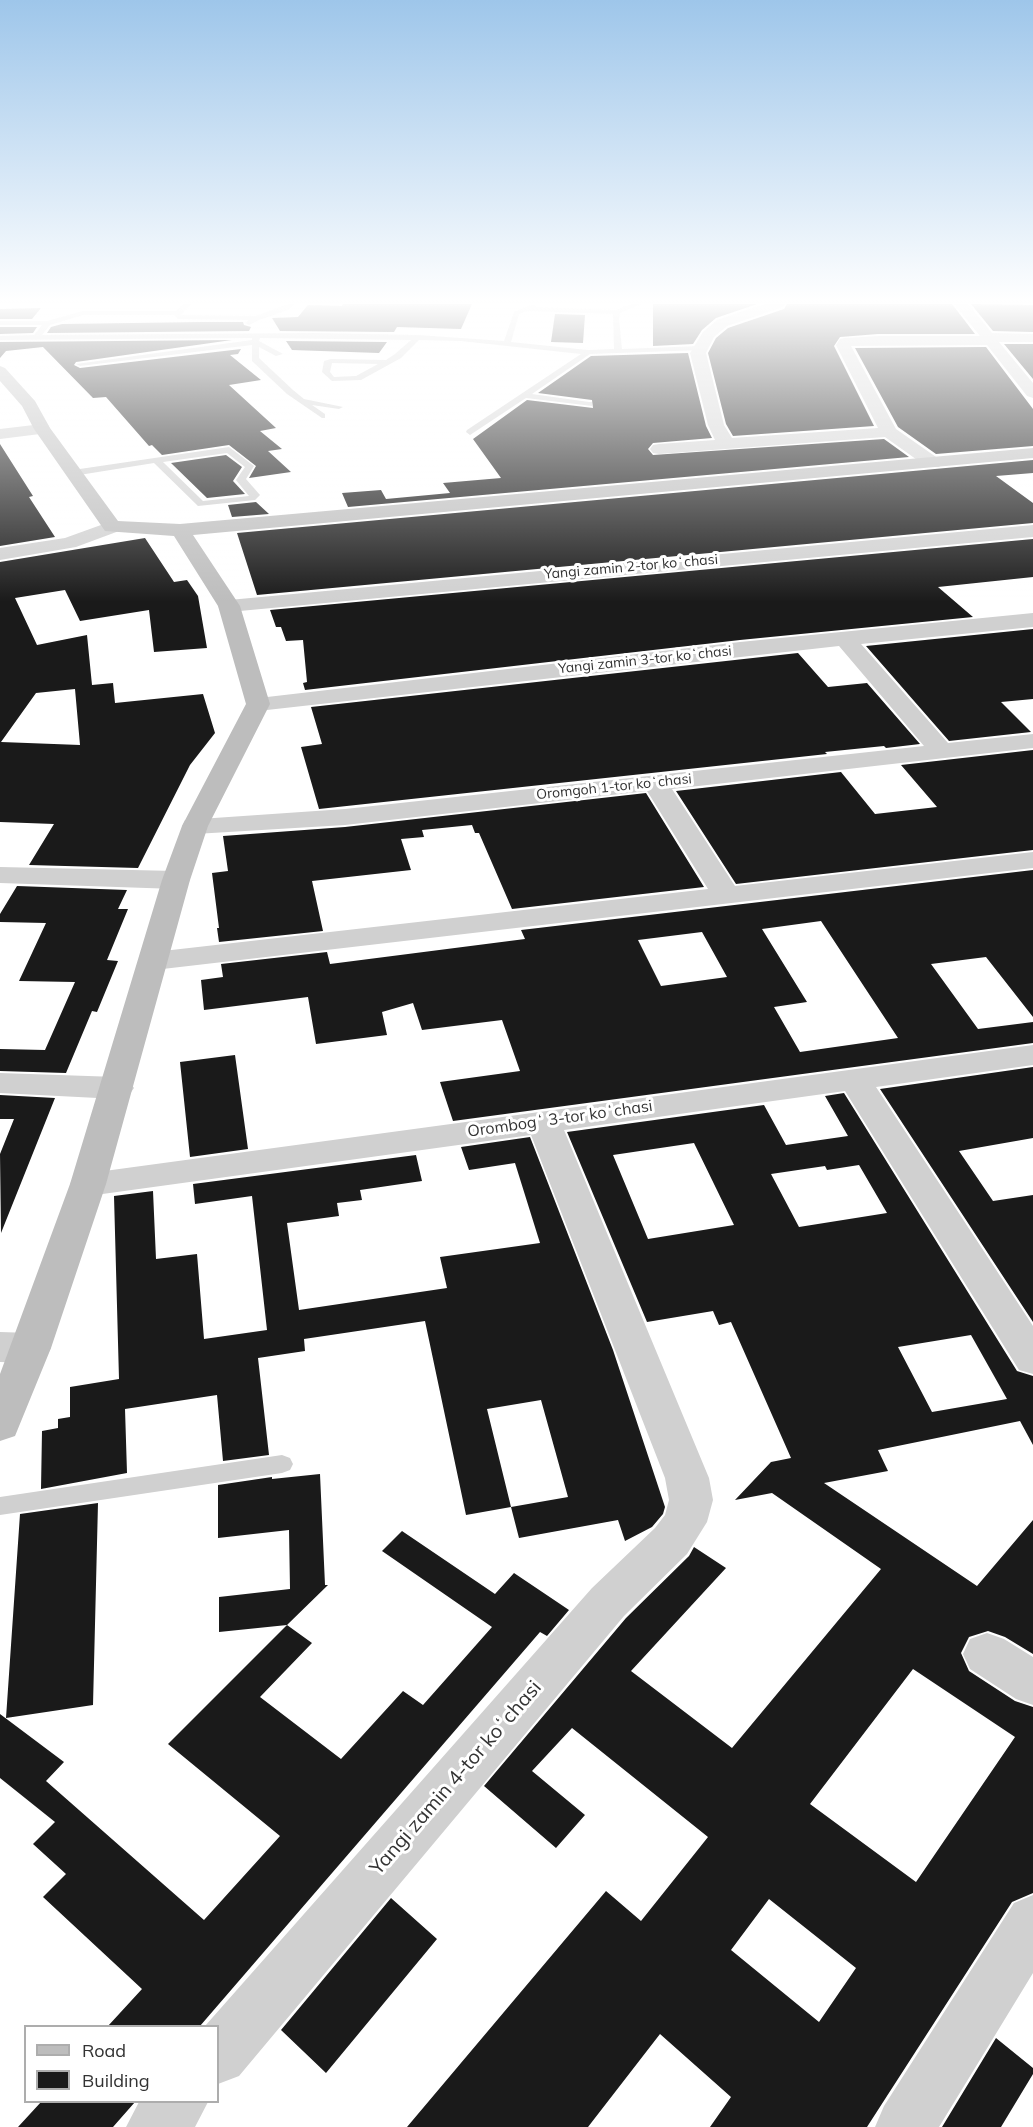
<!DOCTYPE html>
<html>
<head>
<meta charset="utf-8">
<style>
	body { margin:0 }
	#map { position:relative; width:1033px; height:2127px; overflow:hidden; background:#fff; font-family:Mulish,sans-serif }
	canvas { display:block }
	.legend { position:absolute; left:24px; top:2025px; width:195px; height:78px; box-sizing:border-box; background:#fff; border:2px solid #adadad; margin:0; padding:8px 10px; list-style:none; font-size:18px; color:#333 }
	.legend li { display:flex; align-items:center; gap:12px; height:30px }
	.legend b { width:30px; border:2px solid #adadad }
</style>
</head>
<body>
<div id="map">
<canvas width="1033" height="2127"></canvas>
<ul class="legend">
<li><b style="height:8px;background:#bdbdbd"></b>Road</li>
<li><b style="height:16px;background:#1a1a1a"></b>Building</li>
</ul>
</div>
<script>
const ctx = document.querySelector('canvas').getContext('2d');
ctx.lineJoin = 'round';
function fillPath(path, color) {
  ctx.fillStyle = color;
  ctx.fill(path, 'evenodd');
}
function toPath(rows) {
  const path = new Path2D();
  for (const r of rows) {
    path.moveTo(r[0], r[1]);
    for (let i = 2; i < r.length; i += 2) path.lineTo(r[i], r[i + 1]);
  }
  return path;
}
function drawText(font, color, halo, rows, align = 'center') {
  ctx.font = font + ' Mulish,sans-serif';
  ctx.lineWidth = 6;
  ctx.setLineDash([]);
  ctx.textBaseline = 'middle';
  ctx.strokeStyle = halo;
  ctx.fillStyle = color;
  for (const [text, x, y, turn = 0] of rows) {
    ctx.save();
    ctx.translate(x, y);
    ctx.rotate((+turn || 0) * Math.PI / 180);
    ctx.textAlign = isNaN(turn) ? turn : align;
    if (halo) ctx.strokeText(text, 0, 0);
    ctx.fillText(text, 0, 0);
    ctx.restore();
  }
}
const building = toPath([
	[343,304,472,304,461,329,397,327,394,332,280,331,272,318,298,317,308,305,342,306],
	[653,304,757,304,716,318,702,330,693,344,653,346],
	[787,304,952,304,975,334,878,334,840,337,834,346,874,426,733,436,726,424,708,353,716,338,728,328,784,309],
	[971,304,1033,305,1033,332,993,331],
	[41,308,32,319,0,319,0,309],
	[555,314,585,315,583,343,551,342],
	[202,322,243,322,244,325,251,327,249,331,47,333,51,327,62,324],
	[0,327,37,327,33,333,0,334],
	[232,340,76,362,74,365,80,368,241,349,238,354,230,355,261,380,229,385,276,428,260,431,282,449,268,451,291,472,249,478,256,466,229,445,162,455,152,445,149,446,106,397,93,398,43,347,6,351,0,358,0,342],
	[286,341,387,342,379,353,292,350],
	[1004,344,1033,344,1033,379],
	[986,347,1033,409,1033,446,936,454,898,427,855,348],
	[688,353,706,426,712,438,653,443,648,449,653,455,884,439,909,457,348,507,342,493,381,490,386,499,450,493,443,483,501,478,473,439,527,400,593,408,592,400,538,393,591,356],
	[0,444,33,496,29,497,55,537,0,546],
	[226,455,242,467,233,481,245,494,207,498,171,463],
	[1033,460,1033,473,996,476,1033,503,1033,523,257,595,237,533],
	[256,502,269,514,232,517,228,505],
	[145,538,174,582,187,580,198,596,207,648,154,652,149,610,80,621,65,590,15,598,37,645,87,635,92,685,113,683,115,703,203,694,215,733,190,765,138,868,29,865,54,824,0,822,0,562],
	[75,689,80,745,1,742,36,693],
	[1033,539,1033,577,938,587,973,617,740,640,305,690,303,683,307,682,303,640,286,641,281,627,276,627,270,610],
	[1033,629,1033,699,1001,702,1031,732,949,741,866,646],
	[798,653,828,687,867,683,920,744,886,748,884,746,825,752,827,754,319,809,301,747,322,744,311,707],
	[1033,750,1033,850,736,884,676,791,841,772,875,814,937,807,901,765],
	[646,793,704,887,512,909,479,833,475,833,472,825,422,830,424,837,401,839,411,870,312,881,323,931,219,942,217,928,219,928,212,873,228,871,223,836,345,827],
	[1033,870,1033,1017,986,957,931,964,978,1029,1033,1022,1033,1043,453,1121,440,1082,520,1071,502,1020,422,1030,413,1003,382,1012,387,1035,316,1044,308,997,204,1010,201,980,223,977,221,964,327,952,330,964,525,939,521,930],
	[821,921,865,988,898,1038,800,1052,774,1007,807,1002,762,929],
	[702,932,727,977,661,986,638,940],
	[17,886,127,890,118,909,128,909,107,960,118,961,97,1012,92,1011,66,1073,0,1071,0,1049,45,1050,75,982,19,981,46,923,0,922,0,914],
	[235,1055,248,1149,190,1157,180,1062],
	[1033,1067,1033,1138,959,1151,993,1201,1033,1195,1033,1322,880,1089],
	[844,1093,1017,1371,1033,1376,1033,1445,1020,1421,878,1450,888,1471,824,1483,977,1586,1033,1520,1033,1654,1005,1637,988,1631,969,1637,961,1653,969,1671,1015,1701,1033,1707,1033,1893,1012,1902,867,2127,710,2127,731,2097,660,2034,588,2127,407,2127,606,1891,641,1921,708,1837,572,1728,532,1771,585,1815,556,1848,484,1786,626,1618,689,1556,694,1547,726,1568,631,1671,732,1748,881,1569,772,1493,735,1500,771,1462,791,1458,731,1322,719,1325,713,1311,647,1322,567,1132,764,1105,786,1145,848,1136,825,1096],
	[694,1143,734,1225,648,1239,613,1155],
	[859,1165,887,1213,799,1227,771,1174,825,1166,827,1170],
	[971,1335,1007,1399,932,1412,898,1347],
	[913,1669,1015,1737,916,1882,810,1804],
	[769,1899,856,1968,819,2022,731,1950],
	[0,1095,55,1098,1,1233,0,1154,14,1119,0,1119],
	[530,1137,613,1350,665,1507,663,1514,652,1527,625,1541,618,1520,519,1538,511,1507,466,1515,425,1321,304,1339,305,1351,258,1358,269,1455,223,1461,217,1395,125,1409,127,1473,41,1489,42,1431,58,1428,58,1419,70,1417,70,1387,119,1379,114,1196,153,1191,156,1259,197,1254,204,1339,267,1330,252,1196,195,1204,193,1184,416,1155,422,1181,360,1190,362,1200,337,1203,339,1216,287,1223,299,1310,447,1288,440,1257,540,1243,515,1163,469,1170,461,1147],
	[541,1400,568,1497,511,1507,487,1409],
	[320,1474,325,1585,328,1585,287,1625,219,1632,219,1597,290,1589,289,1530,218,1538,218,1485,272,1477,272,1479],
	[98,1503,93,1705,6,1718,20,1514],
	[402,1531,495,1594,514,1573,569,1610,547,1636,540,1632,200,2026,108,2026,142,1989,43,1897,66,1874,33,1844,55,1822,0,1778,0,1714,64,1762,46,1781,204,1920,280,1836,168,1744,287,1625,312,1643,260,1697,341,1759,403,1691,423,1705,492,1627,382,1551],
	[391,1898,437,1939,326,2073,281,2030],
	[996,2038,1033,2068,1033,2074,1001,2127,942,2127],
	[41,2102,135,2102,113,2127,18,2127]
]);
const lane = toPath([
	[184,304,191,304,181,315,256,316,288,304,295,304,288,310,259,320,249,325,245,323,249,320,178,319,174,315,83,315,50,325,42,335,315,333,418,335,504,341,514,312,531,305,535,305,536,307,616,310,631,304,641,304,620,313,619,319,622,349,701,346,705,348,701,350,590,354,532,394,589,402,592,402,592,406,526,398,470,435,466,432,467,430,581,354,461,341,419,340,401,358,361,380,332,381,322,372,324,361,331,359,386,360,395,354,411,340,260,338,259,341,283,354,276,356,259,347,259,358,293,390,304,399,343,407,339,409,312,405,325,414,325,418,322,418,287,394,252,361,252,345,80,366,76,364,252,340,252,338,0,340,0,336,34,335,42,325,0,325,0,321,47,321,83,311,176,311,184,304],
	[527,311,613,314,614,349,588,350,511,342,519,314,527,311],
	[332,363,378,364,356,376,334,377,330,372,332,363],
	[229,447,254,466,246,479,260,495,255,500,198,506,154,463,73,476,68,473,73,470,229,447],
	[227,453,245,467,236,480,249,496,203,501,163,462,227,453],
	[282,1455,290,1458,293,1464,290,1470,282,1473,0,1515,0,1497,282,1455]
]);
const street = toPath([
	[764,304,785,304,783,307,727,326,714,337,706,353,724,425,732,438,878,428,836,345,840,339,845,338,878,336,980,336,954,304,968,304,992,333,1033,334,1033,342,999,342,1033,383,1033,398,1027,396,987,345,851,346,896,429,939,459,942,463,939,467,927,467,885,437,659,454,653,453,650,449,653,445,659,444,715,440,708,425,690,353,703,332,717,320,764,304],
	[42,424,48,425,50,429,48,433,0,439,0,429,42,424],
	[112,521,119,523,122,527,119,531,76,547,0,560,0,548,65,538,112,521],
	[1033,525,1033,537,229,612,221,611,218,606,221,601,229,600,1033,525],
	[1033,613,1033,627,861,644,948,743,1033,734,1033,748,672,789,735,886,1033,852,1033,868,154,970,143,967,139,961,143,955,154,952,708,889,647,791,345,825,195,834,185,832,182,826,185,820,345,809,924,746,839,646,258,711,250,709,246,704,250,699,740,642,1033,613],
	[0,867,176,871,186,874,190,880,186,886,176,889,0,883,0,867],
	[1033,1045,1033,1065,876,1087,1033,1326,1033,1374,1019,1370,845,1091,564,1130,709,1478,713,1500,707,1522,687,1554,624,1616,239,2076,218,2084,218,2026,205,2026,592,1588,655,1528,665,1515,669,1500,665,1478,531,1135,88,1196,75,1193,70,1184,75,1175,1033,1045],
	[0,1073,117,1077,129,1081,134,1088,129,1095,117,1099,0,1093,0,1073],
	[0,1332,31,1333,45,1337,51,1348,45,1359,31,1363,0,1362,0,1332],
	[987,1633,1004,1639,1033,1657,1033,1705,1016,1699,970,1669,963,1654,970,1639,987,1633],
	[1033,1895,1033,1973,939,2127,875,2127,884,2106,1014,1903,1033,1895],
	[139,2102,208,2102,195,2127,126,2127,139,2102]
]);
const secondary = toPath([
	[0,366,5,368,35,401,50,428,118,521,180,524,1033,448,1033,458,193,535,240,606,270,704,208,826,190,880,106,1184,51,1348,15,1436,0,1441,0,1374,70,1184,162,880,182,826,246,704,218,606,174,536,105,531,34,429,22,406,0,381,0,366]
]);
const farStreetnames = [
	["Yangi zamin 2-tor koʻchasi",631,567,-5],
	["Yangi zamin 3-tor koʻchasi",645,660,-6],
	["Oromgoh 1-tor koʻchasi",614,787,-6]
];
const streetNames = [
	["Orombogʻ 3-tor koʻchasi",560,1119,-8]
];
const nearStreetnames = [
	["Yangi zamin 4-tor koʻchasi",456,1778,-49]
];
fillPath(building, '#1a1a1a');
fillPath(lane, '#d0d0d0');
fillPath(street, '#d0d0d0');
fillPath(secondary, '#bdbdbd');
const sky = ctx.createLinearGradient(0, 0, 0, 602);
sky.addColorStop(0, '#9ec6ea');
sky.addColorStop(0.5, '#fff');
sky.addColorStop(1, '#ffffff00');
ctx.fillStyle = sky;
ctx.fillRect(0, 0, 1033, 602);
drawText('14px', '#333', '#fff', farStreetnames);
drawText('16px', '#333', '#fff', streetNames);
drawText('20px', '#333', '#fff', nearStreetnames);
</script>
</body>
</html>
